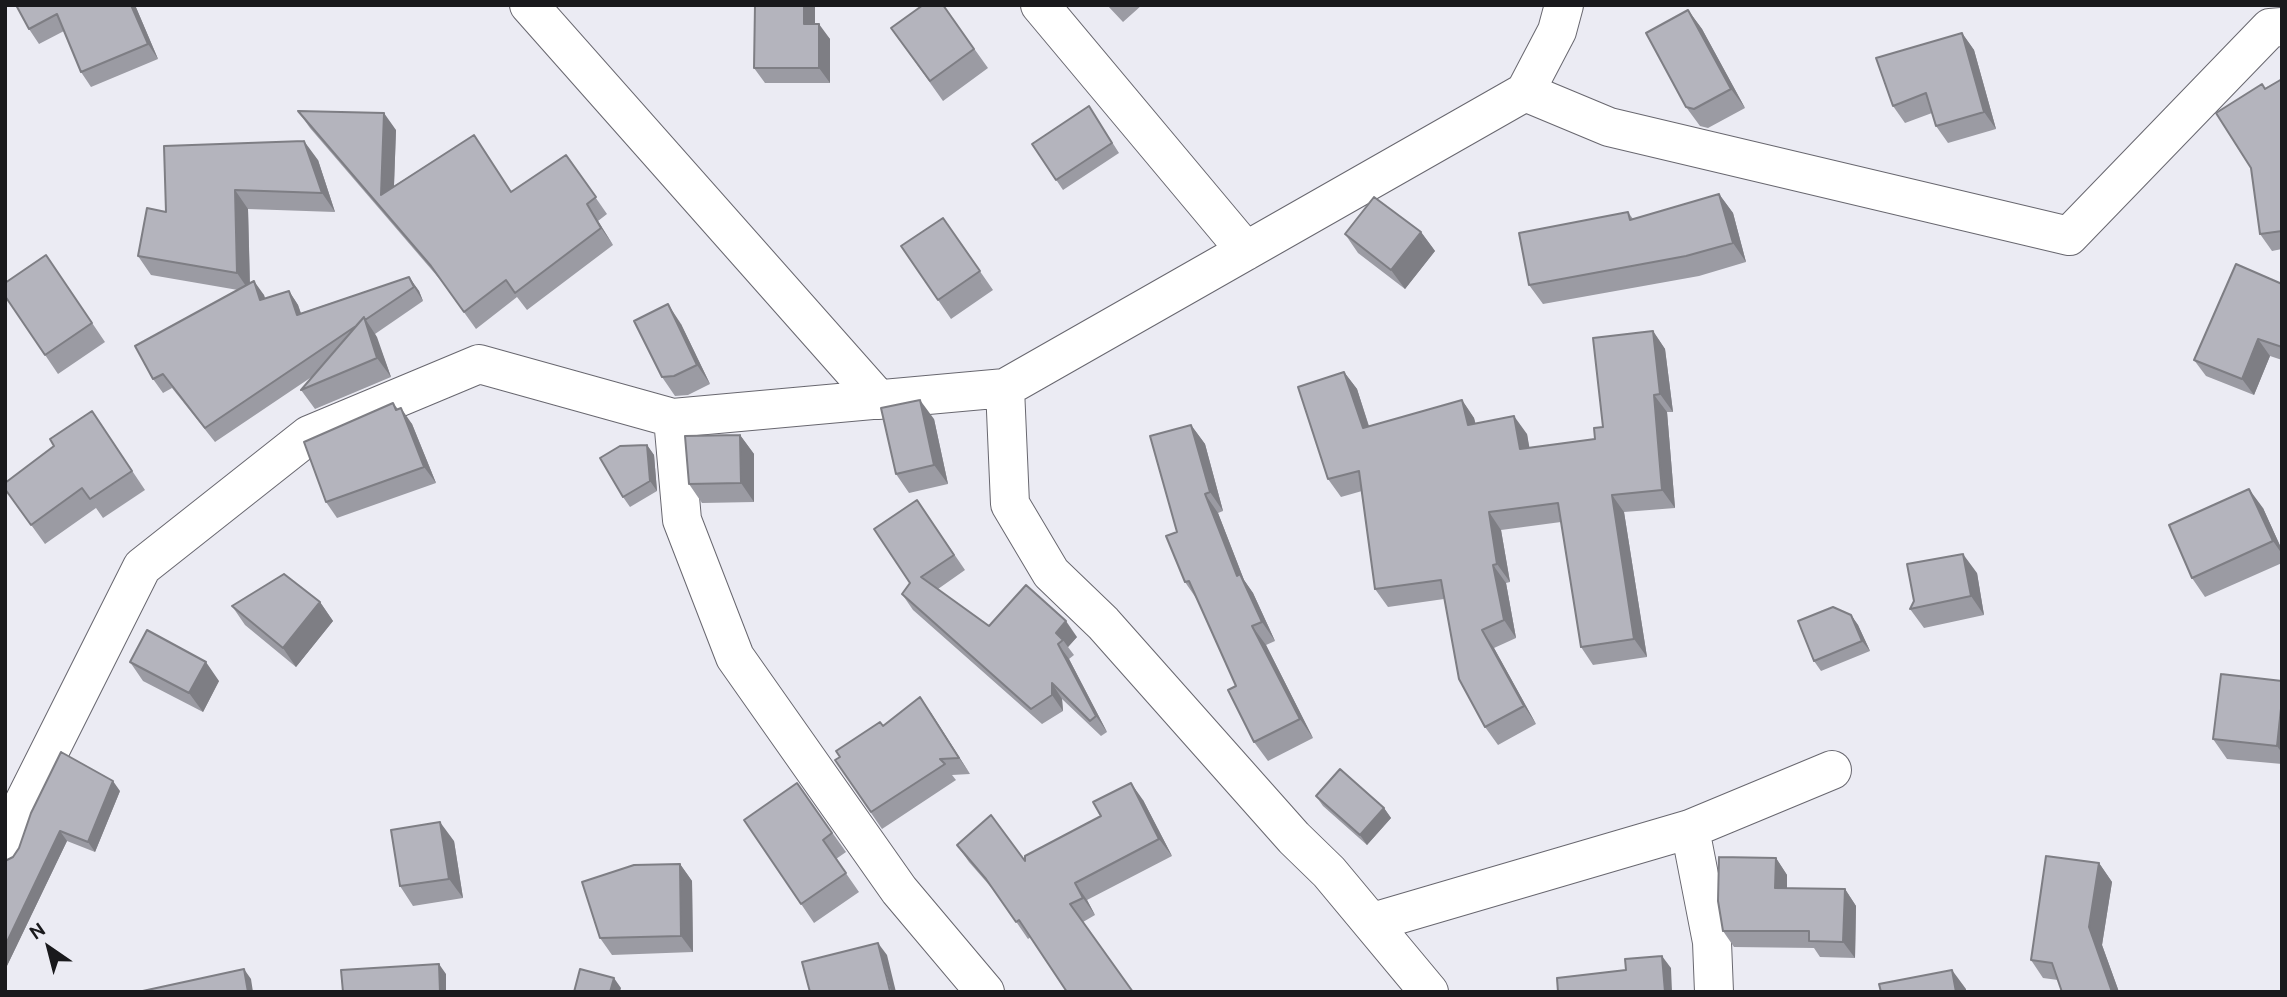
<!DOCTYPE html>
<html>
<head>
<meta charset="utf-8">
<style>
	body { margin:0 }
	#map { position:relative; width:2287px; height:997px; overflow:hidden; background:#ebebf3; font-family:Ubuntu,sans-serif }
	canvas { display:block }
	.frame { position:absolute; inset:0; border:7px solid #19191c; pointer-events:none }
	.north { position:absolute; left:14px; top:913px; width:70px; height:70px; -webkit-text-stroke:5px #ebebf3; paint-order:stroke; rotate:325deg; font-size:19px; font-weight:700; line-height:28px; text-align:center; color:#19191c }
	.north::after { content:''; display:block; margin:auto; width:24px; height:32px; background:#19191c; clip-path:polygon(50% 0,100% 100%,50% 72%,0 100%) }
</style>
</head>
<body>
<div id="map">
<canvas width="2287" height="997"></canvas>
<div class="frame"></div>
<div class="north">N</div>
</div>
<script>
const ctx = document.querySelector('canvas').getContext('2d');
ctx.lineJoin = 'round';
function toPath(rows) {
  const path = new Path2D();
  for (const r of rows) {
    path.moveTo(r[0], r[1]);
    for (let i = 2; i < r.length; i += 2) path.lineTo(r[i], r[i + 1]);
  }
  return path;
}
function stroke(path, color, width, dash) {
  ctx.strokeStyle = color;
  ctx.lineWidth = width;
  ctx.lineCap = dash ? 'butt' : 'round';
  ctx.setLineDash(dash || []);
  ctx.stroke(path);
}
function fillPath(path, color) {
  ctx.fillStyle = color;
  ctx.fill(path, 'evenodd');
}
const minor = toPath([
	[529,5,879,400],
	[1040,5,1246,251],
	[1525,92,1609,127,2069,236,2270,28,2282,27],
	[1005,388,1525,92,1557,31,1564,5],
	[673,418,682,520,735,657,899,890,985,992],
	[1690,829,1712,942,1714,992],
	[5,851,18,814,142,567,309,435,479,364,673,418,1005,388,1010,504,1051,573,1103,623,1294,838,1329,872,1429,992],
	[1373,922,1690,829,1832,770]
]);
const wall = toPath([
	[16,5,135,5,158,59,91,87,81,72,64,31,39,44,29,29],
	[755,5,815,5,815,24,830,39,830,83,765,83,754,68],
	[943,5,988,68,943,101,891,28],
	[1107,5,1142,5,1123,22],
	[1688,10,1702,29,1745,108,1708,128,1700,126,1686,107],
	[1962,33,1974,50,1996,129,1948,143,1936,126,1932,113,1905,123,1893,106],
	[2282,79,2282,249,2272,251,2260,234,2265,88],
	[1089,106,1119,153,1063,190,1032,144],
	[298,111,396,130,394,186,474,135,511,192,566,155,607,214,598,221,613,245,527,310,517,297,476,329,443,283,310,128],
	[318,160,335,212,248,209,250,283,264,295,265,299,289,291,298,305,301,313,409,277,419,291,423,301,375,334,391,377,315,409,301,390,313,376,215,442,172,388,163,393,153,379,238,290,151,275,138,256,166,212],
	[1719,194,1733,213,1746,262,1699,276,1543,304,1529,285,1628,212,1633,219],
	[943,218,993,290,951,319,901,246],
	[1421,232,1435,251,1405,289,1358,253,1345,234],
	[46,255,105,342,58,374,5,296],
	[2282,284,2282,360,2270,356,2254,395,2206,376,2194,360],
	[681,324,710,384,688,395,675,396,662,377],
	[1653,331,1665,349,1673,412,1667,412,1675,508,1624,512,1647,657,1593,665,1581,647,1561,522,1501,530,1510,582,1506,583,1516,638,1494,648,1536,724,1498,745,1485,727,1444,599,1388,607,1375,589,1362,491,1341,497,1328,479,1344,372,1357,389,1369,426,1462,400,1474,418,1475,423,1527,434,1529,448,1595,439,1603,427],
	[393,403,398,409,412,424,436,483,337,518,326,502],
	[92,411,145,490,103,518,96,508,45,544,5,489,54,446],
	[934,419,948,484,909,493,896,474],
	[1191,425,1205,444,1223,511,1218,513,1244,580,1253,593,1275,641,1266,645,1313,738,1268,761,1254,742,1236,686,1198,601,1185,582,1177,532],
	[740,435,754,454,754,502,702,503,689,484],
	[647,445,654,455,657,491,630,507,623,497],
	[917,500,965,570,938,589,989,626,1077,637,1068,647,1074,655,1069,659,1107,732,1101,736,1062,699,1063,711,1042,724,913,610,902,594,910,583],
	[2263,508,2282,550,2282,563,2205,597,2192,578],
	[1977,573,1984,615,1924,628,1910,609],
	[320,602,333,621,296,667,245,625,232,606],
	[1851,615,1858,625,1870,651,1821,671,1814,661],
	[130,662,219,681,203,712,143,681],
	[2282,681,2282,764,2227,759,2213,739],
	[931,713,970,774,952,775,956,780,882,829,835,760,883,726],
	[797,783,846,852,836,859,859,892,814,923,744,820],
	[120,791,95,852,67,841,5,970,5,861],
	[1316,796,1384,808,1391,818,1367,845,1323,806],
	[1143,800,1172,856,1087,900,1095,915,1083,922,1031,937,1028,939,997,894,969,862,957,845,1025,861],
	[454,841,463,898,413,906,400,886],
	[1776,858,1787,875,1787,889,1845,889,1856,906,1855,958,1820,957,1814,948,1734,947,1723,931],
	[2099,863,2112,882,2102,945,2119,992,2062,992,2058,980,2043,978,2031,960],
	[680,864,692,881,693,952,612,955,600,938]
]);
const shadedWall = toPath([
	[131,5,135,5,158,59,148,44],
	[804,5,815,5,815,39,804,24],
	[1688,10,1702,29,1745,108,1731,89],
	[819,24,830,39,830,83,819,68],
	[1962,33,1974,50,1996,129,1984,112],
	[384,113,396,130,393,211,381,195],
	[304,141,318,160,335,212,322,193],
	[235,190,248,209,250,292,237,273],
	[1719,194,1733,213,1746,262,1733,243],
	[587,204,598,221,613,245,601,228],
	[1421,232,1435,251,1405,289,1391,270],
	[409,277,419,291,423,301,414,287],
	[254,281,264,295,270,314,260,300],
	[289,291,298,305,306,329,297,315],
	[668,304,681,324,710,384,697,365],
	[364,317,377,337,391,377,377,358],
	[1653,331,1665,349,1673,412,1660,394],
	[2258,339,2270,356,2254,395,2242,379],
	[1344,372,1357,389,1375,446,1363,428],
	[1654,395,1667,412,1675,508,1662,490],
	[920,400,934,419,948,484,934,465],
	[1462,400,1474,418,1481,443,1468,425],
	[401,408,412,424,436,483,424,467],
	[1514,416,1527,434,1533,467,1520,449],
	[1191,425,1205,444,1223,511,1210,492],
	[740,435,754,454,754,502,741,483],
	[647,445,654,455,657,491,650,481],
	[2249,489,2263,508,2282,550,2282,554,2273,541],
	[1205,494,1218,513,1244,580,1253,593,1275,641,1262,622,1237,576],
	[1612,495,1624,512,1647,657,1634,639],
	[1489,512,1501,530,1510,582,1497,564],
	[1963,554,1977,573,1984,615,1971,596],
	[1493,565,1506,583,1516,638,1504,620],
	[320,602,333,621,296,667,283,648],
	[1851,615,1858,625,1870,651,1862,641],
	[1066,621,1077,637,1068,647,1063,640,1056,633],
	[1252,626,1266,645,1313,738,1300,719],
	[1482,630,1494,648,1536,724,1524,706],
	[1058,644,1069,659,1107,732,1096,716],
	[206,662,219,681,203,712,189,693],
	[1052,683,1062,699,1063,711,1052,695],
	[920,697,931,713,970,774,959,758],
	[2282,699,2282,753,2277,746],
	[113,781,120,791,95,852,88,842],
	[1131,783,1143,800,1172,856,1159,839],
	[1384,808,1391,818,1367,845,1360,835],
	[440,822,454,841,463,898,449,879],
	[60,831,67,841,5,970,5,946],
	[1776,858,1787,875,1787,905,1775,888],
	[2099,863,2112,882,2102,945,2119,992,2112,992,2089,927],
	[680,864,692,881,693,952,681,936],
	[1075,883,1087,900,1095,915,1083,898],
	[1845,889,1856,906,1855,958,1843,942],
	[878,943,887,955,896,992,891,992],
	[1662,956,1671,968,1672,992,1665,992],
	[439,964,446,974,446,992,440,992],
	[244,969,251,979,253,992,248,992],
	[1952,970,1966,989,1966,992,1956,992],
	[614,978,621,988,620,992,610,992]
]);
const building = toPath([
	[16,5,131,5,148,44,81,72,57,14,29,29,16,5],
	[755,5,804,5,804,24,819,24,819,68,754,68,755,5],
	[923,5,943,5,974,49,930,81,891,28,923,5],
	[1688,10,1731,89,1694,109,1686,107,1646,33,1688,10],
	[1962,33,1984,112,1936,126,1926,93,1893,106,1876,58,1962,33],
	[2282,79,2282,231,2260,234,2251,168,2216,113,2262,84,2265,89,2282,79],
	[1089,106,1112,143,1056,180,1032,144,1089,106],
	[298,111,384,113,381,195,474,135,511,192,566,155,596,197,587,204,601,228,515,293,506,280,464,312,431,266,298,111],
	[304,141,322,193,235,190,237,273,138,256,147,208,166,212,164,146,304,141],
	[1719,194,1733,243,1686,256,1529,285,1519,233,1628,212,1630,220,1719,194],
	[1374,197,1421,232,1391,270,1345,234,1374,197],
	[943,218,980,271,938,300,901,246,943,218],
	[46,255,92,323,45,355,5,296,5,283,46,255],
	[2236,264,2282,284,2282,347,2258,339,2242,379,2194,360,2236,264],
	[409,277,414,287,365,320,364,317,356,326,205,428,163,374,153,379,135,346,254,281,260,300,289,291,297,315,409,277],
	[668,304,697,365,674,376,662,377,634,321,668,304],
	[364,317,377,358,301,390,364,317],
	[1653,331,1660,394,1654,395,1662,490,1612,495,1634,639,1581,647,1558,503,1489,512,1497,564,1493,565,1504,620,1482,630,1524,706,1485,727,1459,679,1441,580,1375,589,1359,471,1328,479,1298,387,1344,372,1363,428,1462,400,1468,425,1514,416,1520,449,1595,439,1594,428,1603,427,1593,338,1653,331],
	[920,400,934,465,896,474,881,408,920,400],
	[393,403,396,410,401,408,424,467,326,502,304,442,393,403],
	[92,411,132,471,90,499,82,488,31,525,5,489,5,483,54,446,50,439,92,411],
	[1191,425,1210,492,1205,494,1237,576,1240,574,1262,622,1252,626,1300,719,1254,742,1228,690,1236,686,1189,581,1185,582,1166,536,1177,532,1150,436,1191,425],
	[740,435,741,483,689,484,685,436,740,435],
	[647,445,650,481,623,497,600,458,620,446,647,445],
	[2249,489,2273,541,2192,578,2169,525,2249,489],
	[917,500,954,555,921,577,989,626,1026,585,1066,621,1056,633,1063,640,1058,644,1096,716,1090,721,1052,683,1052,695,1031,709,902,594,910,583,874,529,917,500],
	[1963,554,1971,596,1910,609,1914,601,1907,564,1963,554],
	[284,574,320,602,283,648,232,606,284,574],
	[1833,607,1851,615,1862,641,1814,661,1798,621,1833,607],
	[147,630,206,662,189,693,130,662,147,630],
	[2221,674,2282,681,2282,699,2277,746,2213,739,2221,674],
	[920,697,959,758,940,759,945,764,871,812,835,760,840,757,836,751,880,722,883,726,920,697],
	[61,752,113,781,88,842,60,831,5,946,5,861,13,857,19,848,31,813,61,752],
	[1340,769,1384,808,1360,835,1316,796,1340,769],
	[797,783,832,833,823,840,846,873,801,904,744,820,797,783],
	[1131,783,1159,839,1075,883,1083,898,1070,904,1133,992,1067,992,1019,920,1016,922,986,879,957,845,991,815,1025,861,1025,856,1101,816,1093,802,1131,783],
	[440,822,449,879,400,886,391,830,440,822],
	[2046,856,2099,863,2089,927,2112,992,2062,992,2052,963,2031,960,2046,856],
	[1719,857,1776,858,1775,888,1845,889,1843,942,1809,941,1809,931,1723,931,1718,901,1719,857],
	[680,864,681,936,600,938,582,882,634,865,680,864],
	[878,943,890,991,810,992,802,962,878,943],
	[1662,956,1665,992,1558,992,1557,978,1626,970,1625,959,1662,956],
	[439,964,440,992,343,992,341,970,439,964],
	[244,969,248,992,138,992,244,969],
	[580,969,614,978,610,992,574,992,580,969],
	[1952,970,1956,992,1881,992,1879,984,1952,970]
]);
stroke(minor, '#68676f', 40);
stroke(minor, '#fff', 38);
fillPath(wall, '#9b9ba3');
fillPath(shadedWall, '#7e7e84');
fillPath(building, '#b4b4bd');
stroke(building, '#7e7e84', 2);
</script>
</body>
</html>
